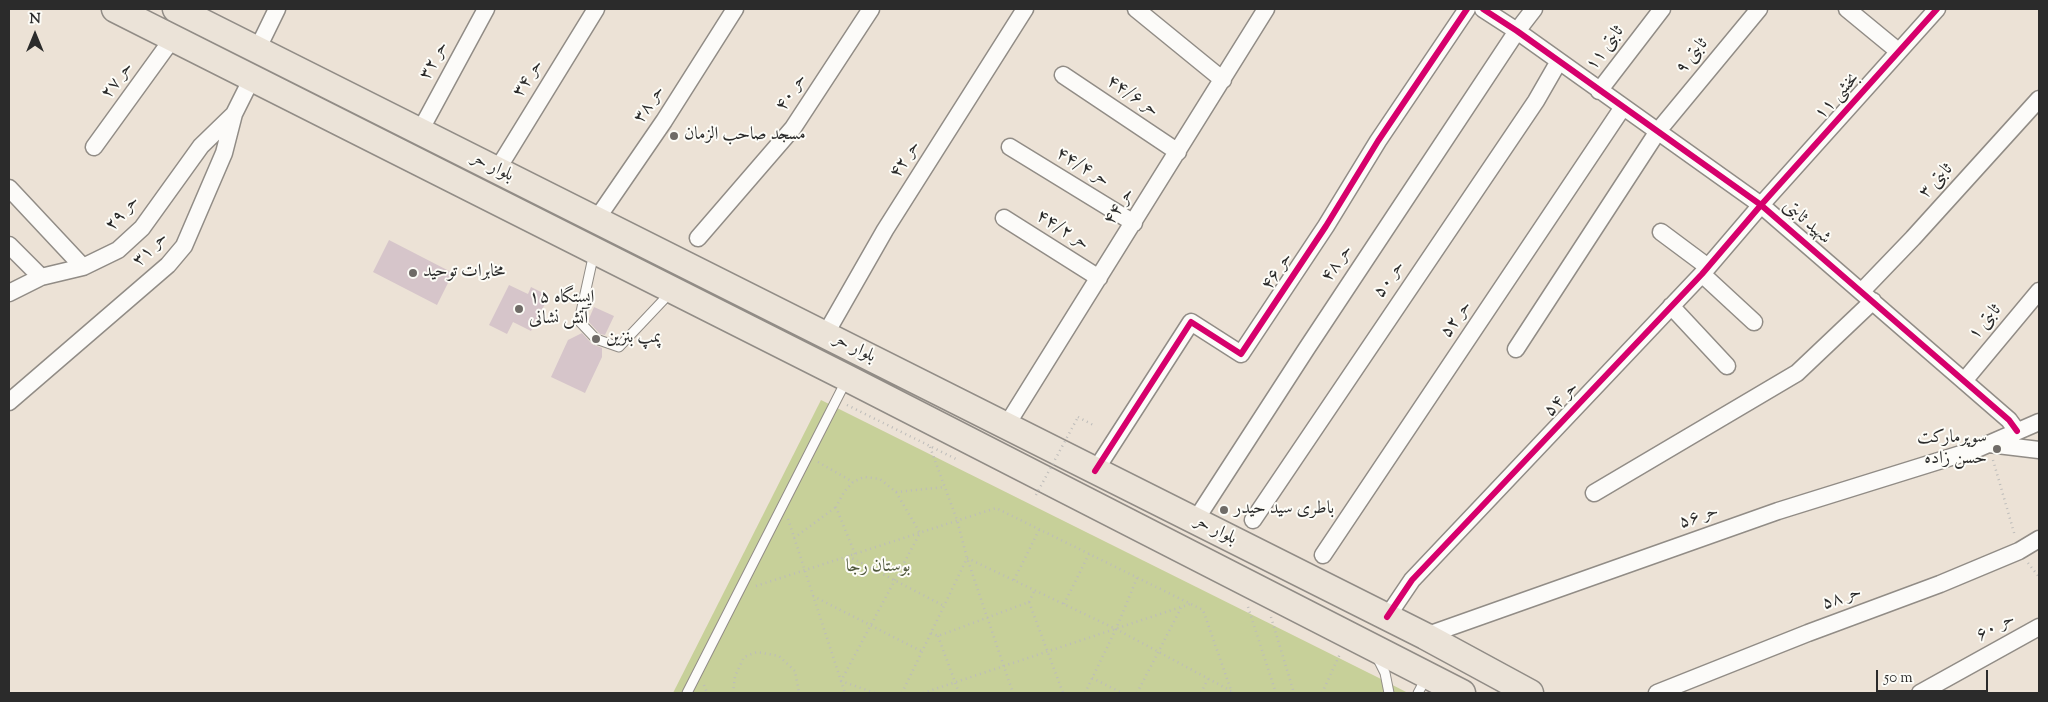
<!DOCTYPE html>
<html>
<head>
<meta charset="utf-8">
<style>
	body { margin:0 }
	#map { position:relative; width:2048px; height:702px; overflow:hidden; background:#ece2d6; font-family:"Sorts Mill Goudy",serif }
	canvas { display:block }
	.frame { position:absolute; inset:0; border:10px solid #2b2b2b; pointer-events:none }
	.north { position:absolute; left:10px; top:10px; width:50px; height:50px; -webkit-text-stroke:4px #fdfcf7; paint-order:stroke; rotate:0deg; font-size:14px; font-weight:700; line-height:20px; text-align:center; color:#2b2b2b }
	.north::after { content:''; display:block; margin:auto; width:18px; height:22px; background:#2b2b2b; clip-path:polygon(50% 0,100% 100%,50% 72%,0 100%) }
	.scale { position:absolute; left:1876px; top:670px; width:112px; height:22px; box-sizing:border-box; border:2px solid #2b2b2b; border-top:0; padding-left:6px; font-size:15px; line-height:18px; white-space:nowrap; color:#2b2b2b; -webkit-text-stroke:4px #fdfcf7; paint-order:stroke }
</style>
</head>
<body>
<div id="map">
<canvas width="2048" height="702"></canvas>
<div class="frame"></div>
<div class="north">N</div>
<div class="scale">50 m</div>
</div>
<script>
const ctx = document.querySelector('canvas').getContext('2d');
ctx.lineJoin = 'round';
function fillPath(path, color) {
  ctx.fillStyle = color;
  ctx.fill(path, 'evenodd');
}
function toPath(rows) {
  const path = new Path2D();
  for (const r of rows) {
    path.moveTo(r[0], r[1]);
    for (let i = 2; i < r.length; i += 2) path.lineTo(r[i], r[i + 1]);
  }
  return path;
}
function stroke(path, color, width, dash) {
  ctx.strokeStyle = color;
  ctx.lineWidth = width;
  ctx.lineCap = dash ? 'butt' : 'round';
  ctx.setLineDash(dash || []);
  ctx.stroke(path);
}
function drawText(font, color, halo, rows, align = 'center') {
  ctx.font = font + ' "Sorts Mill Goudy",Amiri,serif';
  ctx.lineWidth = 4;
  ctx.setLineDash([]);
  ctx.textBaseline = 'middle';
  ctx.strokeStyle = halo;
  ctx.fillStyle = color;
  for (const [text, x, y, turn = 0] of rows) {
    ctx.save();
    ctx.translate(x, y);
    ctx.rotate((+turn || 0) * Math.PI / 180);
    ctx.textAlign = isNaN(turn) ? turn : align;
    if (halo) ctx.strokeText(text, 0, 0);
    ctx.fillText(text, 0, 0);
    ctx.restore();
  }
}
const green = toPath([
	[821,400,1379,678,1408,693,673,693]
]);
const building = toPath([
	[389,240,453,273,437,305,373,272],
	[509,285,528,294,531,287,549,296,531,331,513,322,507,334,489,325],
	[594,307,614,316,605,335,600,334,588,321],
	[582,333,592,344,602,348,602,357,585,393,551,377,568,340]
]);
const path = toPath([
	[847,405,956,459],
	[1078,417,1095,426],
	[930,447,957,520,967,558,1013,693],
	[1993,460,2015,536],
	[818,462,853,482],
	[896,492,945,487],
	[788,519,845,693],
	[794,538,836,507],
	[855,554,836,507,844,492,853,482,864,477,880,479,896,492,920,533,841,681,875,693],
	[848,556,944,606],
	[2028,563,2039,577],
	[1137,578,1116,629,1233,692],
	[1014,580,1039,530],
	[756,586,996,508,1203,610,1232,693],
	[813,596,921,651],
	[1029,602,1035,590],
	[1064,604,1089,554],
	[1248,607,1276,693],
	[1271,617,1294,693],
	[931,633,938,636,1029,602,1063,693],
	[938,636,959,693],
	[1092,678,1122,693],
	[704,685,707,693],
	[733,693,735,676,744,657,757,652,779,656,795,671,799,693],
	[902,693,967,558,1116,629,1085,693],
	[923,693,1190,604],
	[1137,693,1181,608],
	[1201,693,1208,679],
	[1322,693,1340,654]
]);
const service = toPath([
	[594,253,579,321,596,339,619,347,671,292],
	[1377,657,1385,673,1389,693],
	[687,693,847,379],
	[1418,693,1426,678]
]);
const minor = toPath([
	[1136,9,1223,80],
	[1483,9,1517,31,1761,205,2009,420,2017,431],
	[1847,9,1898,51],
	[257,50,277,9],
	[1063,75,1178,152],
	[1599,91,1662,9],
	[420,131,486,9],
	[94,147,173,38],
	[1010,147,1134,223],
	[497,170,596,9],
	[9,188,83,267],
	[1004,218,1099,278],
	[596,220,664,121,735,9],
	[1661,232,1708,267],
	[698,238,793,128,871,9],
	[9,245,41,277],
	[1702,274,1754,322],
	[1862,291,1913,238,2039,99],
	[9,293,41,277,83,267,118,250,142,228,201,146,234,114],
	[1671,306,1727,366],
	[825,335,885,230,1025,9],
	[1516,349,1658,131,1759,9],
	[1964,381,2039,291],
	[9,402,168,265,184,246,224,153,234,114,252,78],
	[1006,426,1266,9],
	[1989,444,2039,450],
	[1095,471,1191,322,1241,354,1326,226,1378,141,1467,9],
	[1594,493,1797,373,1873,301],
	[1253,520,1536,101,1559,61],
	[1195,521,1307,348,1517,31,1534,9],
	[1323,555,1623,107],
	[1387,617,1412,580,1702,274,1761,205,1937,9],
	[1425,636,1778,511,1977,449,2039,422],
	[1657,693,1808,633,1940,584,2019,551,2039,539],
	[1920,693,2039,627]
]);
const primary = toPath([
	[115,9,847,378,1462,693],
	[176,9,1425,636,1530,693]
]);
const pathBridge = toPath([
	[1036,495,1078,417]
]);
const cycleway = toPath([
	[1483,9,1517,31,1761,205,2009,420,2017,431],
	[1095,471,1191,322,1241,354,1326,226,1378,141,1467,9],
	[1387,617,1412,580,1702,274,1761,205,1937,9]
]);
const markers = [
	[674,136,5,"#6f6b67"],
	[413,273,5,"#6f6b67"],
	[519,309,5,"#6f6b67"],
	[596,339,5,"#6f6b67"],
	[1997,449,5,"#6f6b67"],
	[1224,510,5,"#6f6b67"]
];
const streetNames = [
	["ثابتی ۱۱",1606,49,-53],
	["ثابتی ۹",1693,57,-51],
	["حر ۳۲",435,61,-62],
	["حر ۳۴",529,79,-58],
	["حر ۲۷",118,81,-54],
	["حر ۴۰",792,93,-57],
	["حر ۴۴/۶",1132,97,34],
	["بخشی ۱۱",1838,97,-48],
	["حر ۳۸",650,105,-57],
	["حر ۴۲",906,160,-58],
	["بلوار حر",492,168,27],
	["حر ۴۴/۴",1082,168,31],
	["ثابتی ۳",1937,182,-47],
	["حر ۴۴",1120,207,-58],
	["حر ۲۹",123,214,-49],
	["شهید ثابتی",1806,223,41],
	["حر ۴۴/۲",1062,231,32],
	["حر ۳۱",151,250,-46],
	["حر ۴۸",1338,264,-56],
	["حر ۴۶",1278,272,-57],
	["حر ۵۰",1390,280,-56],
	["حر ۵۲",1457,320,-56],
	["ثابتی ۱",1986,323,-50],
	["بلوار حر",854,349,27],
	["حر ۵۴",1562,400,-47],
	["حر ۵۶",1699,518,-19],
	["بلوار حر",1215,531,27],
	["حر ۵۸",1842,599,-20],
	["حر ۶۰",1996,628,-29]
];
const poiNames = [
	["مسجد صاحب الزمان",684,136],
	["مخابرات توحید",423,273],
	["ایستگاه ۱۵",529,299],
	["آتش نشانی",529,320],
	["پمپ بنزین",606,339],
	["سوپرمارکت",1987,439,"right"],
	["حسن زاده",1987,460,"right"],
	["باطری سید حیدر",1234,510]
];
const parkNames = [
	["بوستان رجا",878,568]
];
fillPath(green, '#c7d099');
fillPath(building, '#d6c5ca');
stroke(service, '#918c86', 11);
stroke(minor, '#918c86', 19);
stroke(primary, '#918c86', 29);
stroke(path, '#bdbcba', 2.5, [1, 4]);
stroke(service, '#fcfbf9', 9);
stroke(minor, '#fcfbf9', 16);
stroke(primary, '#ebe3d8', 26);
stroke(pathBridge, '#bdbcba', 2.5, [1, 4]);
stroke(cycleway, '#d6006c', 6);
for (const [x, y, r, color] of markers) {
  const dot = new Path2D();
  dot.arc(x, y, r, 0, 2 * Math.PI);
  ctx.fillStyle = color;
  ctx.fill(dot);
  stroke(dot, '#fdfcf7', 2);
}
drawText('18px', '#2b2b2b', '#fdfcf7', streetNames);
drawText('18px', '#2b2b2b', '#fdfcf7', poiNames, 'left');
drawText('18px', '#50583d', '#fdfcf7', parkNames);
</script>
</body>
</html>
